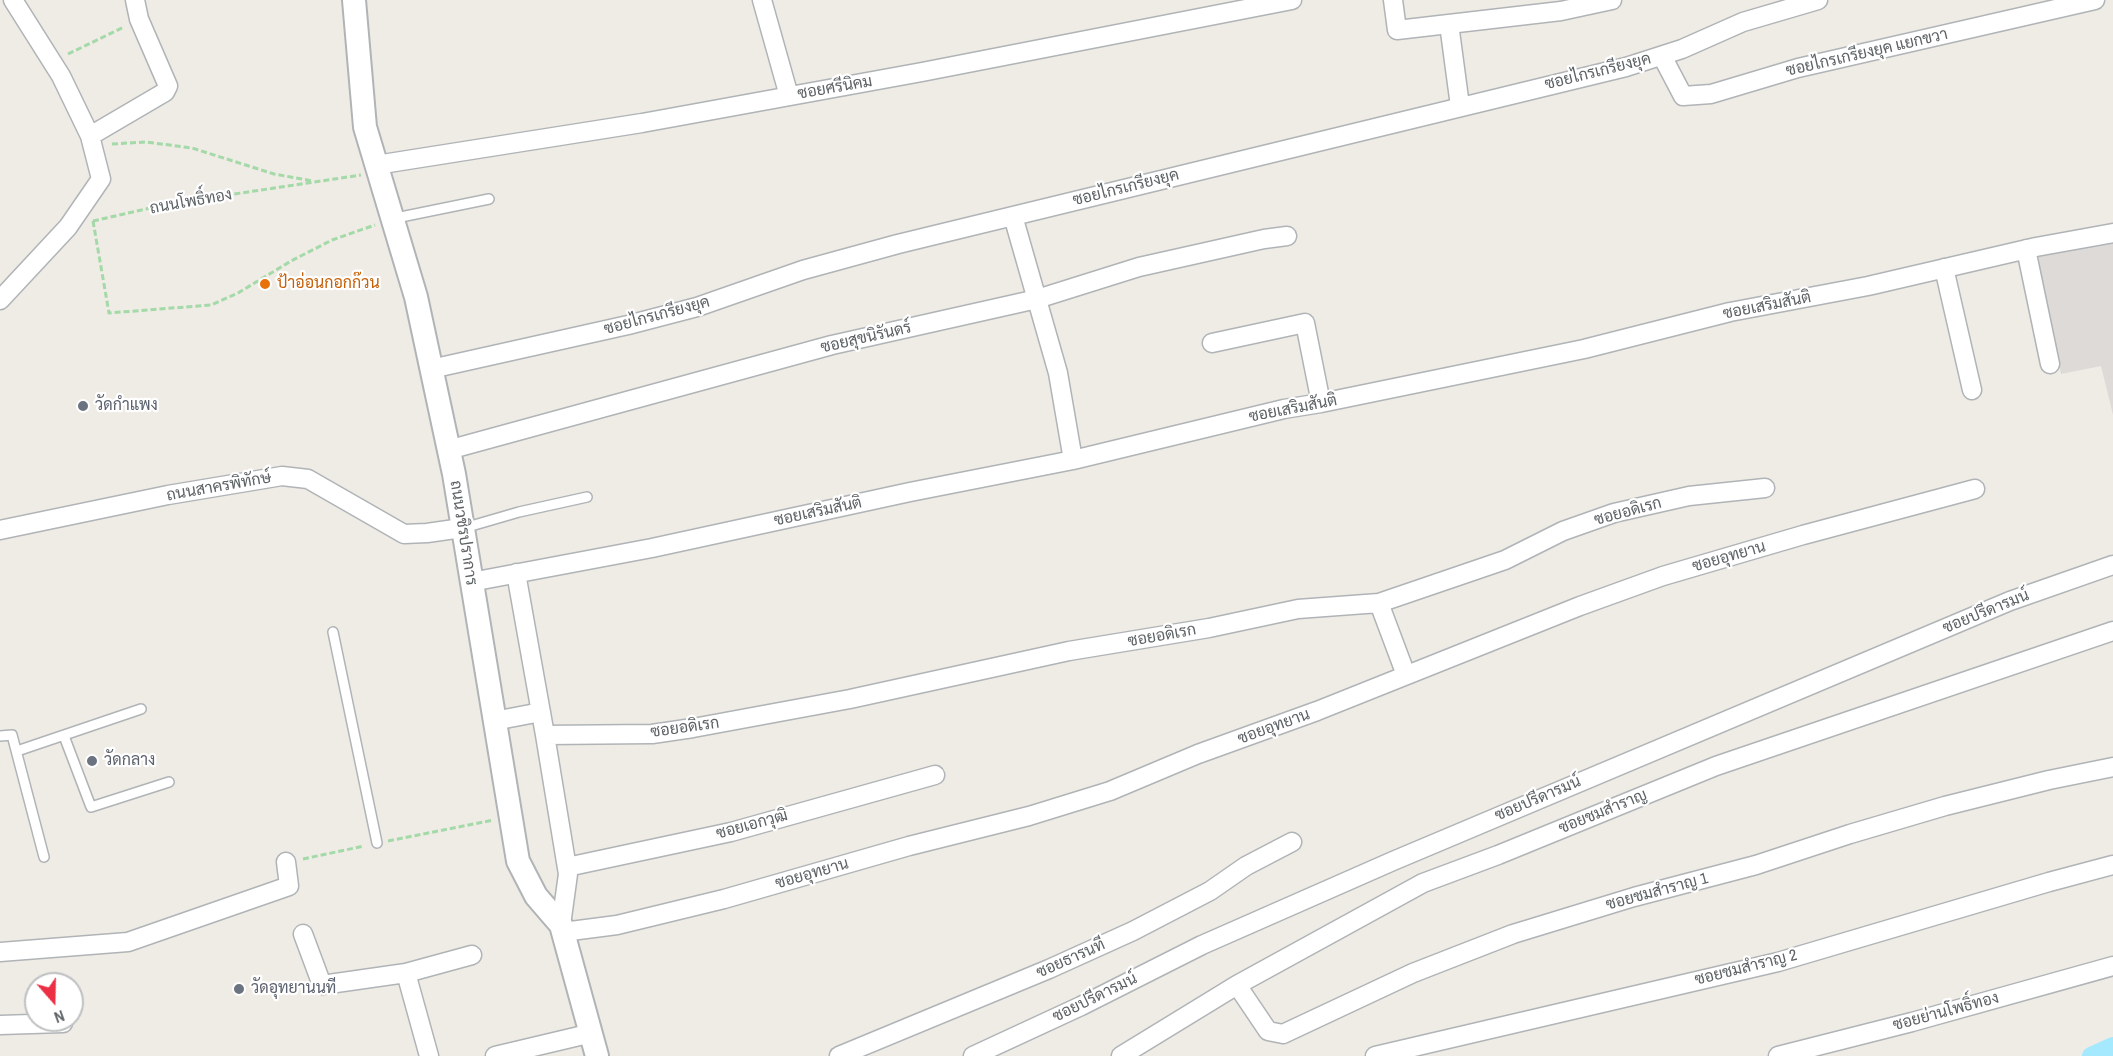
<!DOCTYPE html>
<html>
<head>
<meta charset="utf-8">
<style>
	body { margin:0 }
	#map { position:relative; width:2113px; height:1056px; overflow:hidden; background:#efebe5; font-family:"Archivo Narrow",sans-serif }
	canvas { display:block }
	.north { position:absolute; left:24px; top:972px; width:60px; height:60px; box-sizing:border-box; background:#fff; border:2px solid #bec0c1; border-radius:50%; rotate:160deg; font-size:16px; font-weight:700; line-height:24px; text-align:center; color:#5d6265 }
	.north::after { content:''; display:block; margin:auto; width:21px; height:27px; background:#eb2f45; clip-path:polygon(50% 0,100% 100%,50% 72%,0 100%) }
</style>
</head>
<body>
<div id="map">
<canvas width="2113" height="1056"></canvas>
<div class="north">N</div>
</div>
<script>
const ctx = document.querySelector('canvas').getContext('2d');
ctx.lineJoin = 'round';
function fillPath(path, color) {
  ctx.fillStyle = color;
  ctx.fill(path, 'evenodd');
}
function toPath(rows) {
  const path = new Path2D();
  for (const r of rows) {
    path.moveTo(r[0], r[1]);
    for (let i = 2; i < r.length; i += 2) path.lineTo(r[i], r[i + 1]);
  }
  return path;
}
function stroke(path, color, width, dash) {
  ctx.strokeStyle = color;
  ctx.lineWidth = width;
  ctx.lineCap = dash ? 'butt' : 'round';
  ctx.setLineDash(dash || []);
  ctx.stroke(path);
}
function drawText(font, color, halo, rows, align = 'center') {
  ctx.font = font + ' "Archivo Narrow",Sarabun,sans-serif';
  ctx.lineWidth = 4.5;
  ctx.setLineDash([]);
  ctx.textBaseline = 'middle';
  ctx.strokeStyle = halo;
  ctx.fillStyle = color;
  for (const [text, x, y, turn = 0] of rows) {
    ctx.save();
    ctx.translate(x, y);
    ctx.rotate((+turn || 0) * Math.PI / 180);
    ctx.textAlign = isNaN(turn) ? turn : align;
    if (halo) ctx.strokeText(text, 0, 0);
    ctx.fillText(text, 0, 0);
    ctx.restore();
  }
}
const industrial = toPath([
	[2113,233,2113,415,2101,366,2061,374,2036,247]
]);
const canal = toPath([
	[2091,1056,2113,1046]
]);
const path = toPath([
	[68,54,124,27],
	[112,144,146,142,192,148,274,174,313,181],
	[93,221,109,313,211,305,238,293,291,261,332,240,375,225],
	[93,221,168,204,361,175],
	[388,841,494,820],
	[303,859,364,846]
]);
const service = toPath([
	[391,219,489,199],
	[464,528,519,512,587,497],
	[333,632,377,843],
	[0,736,12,735,44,857],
	[64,736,91,807,169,782],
	[17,751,141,709]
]);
const minor = toPath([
	[762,0,789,96],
	[1393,0,1397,30,1561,11,1612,0],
	[1449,24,1460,106],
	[1662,56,1683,96,1711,94,1798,68,2095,0],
	[90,136,165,92,168,86,139,19,135,0],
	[376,165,642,123,922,72,1292,0],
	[1013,216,1058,373,1073,460],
	[2026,249,2050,364],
	[1944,268,1972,390],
	[0,300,68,227,101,179,90,136,61,76,13,0],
	[1212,343,1305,323,1321,403],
	[431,369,628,325,697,307,803,270,898,244,1626,67,1682,49,1743,22,1818,0],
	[448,450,832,345,1037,299,1139,267,1264,239,1287,236],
	[0,530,168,495,282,476,308,479,404,534,427,533,462,528],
	[516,573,545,735,568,874,561,925],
	[471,582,652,548,910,492,1073,460,1284,409,1321,403,1584,349,1730,312,1868,286,2036,247,2113,233],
	[1379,603,1406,675],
	[494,721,541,712],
	[545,735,652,734,693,728,850,699,1069,651,1209,628,1298,609,1379,603,1505,560,1563,531,1614,513,1689,496,1765,488],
	[567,867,731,832,935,775],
	[563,932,617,925,724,899,909,846,1029,816,1110,791,1198,754,1317,711,1580,606,1663,576,1803,535,1975,489],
	[303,934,322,985,406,973,472,955],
	[0,952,128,942,289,886,286,862],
	[406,973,429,1056],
	[1237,985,1268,1031,1283,1034,1413,973,1513,934,1634,897,1756,865,1850,834,1945,806,2049,780,2113,767],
	[0,1025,63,1023],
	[495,1056,592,1033],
	[839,1056,1049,969,1133,931,1210,891,1246,866,1292,842],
	[973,1056,1081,1006,1202,945,1393,861,2010,601,2113,565],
	[1121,1056,1237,985,1423,883,1498,855,1716,766,2113,631],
	[1375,1056,1778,962,2049,882,2113,865],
	[1778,1056,1912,1022,2113,966]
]);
const tertiary = toPath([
	[354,0,365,127,416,297,454,474,518,861,536,896,561,925,597,1056]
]);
const markers = [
	[265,284,6,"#e8710a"],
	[83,406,6,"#6b7280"],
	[92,761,6,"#6b7280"],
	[239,989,6,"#6b7280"]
];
const streetNames = [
	["ซอยไกรเกรียงยุค แยกขวา",1867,53,-13],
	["ซอยไกรเกรียงยุค",1598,72,-14],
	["ซอยศรีนิคม",835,88,-10],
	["ซอยไกรเกรียงยุค",1126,188,-14],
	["ถนนโพธิ์ทอง",191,202,-10],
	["ซอยเสริมสันติ",1767,306,-11],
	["ซอยไกรเกรียงยุค",657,316,-15],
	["ซอยสุขนิรันดร์",866,338,-13],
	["ซอยเสริมสันติ",1293,409,-11],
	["ถนนสาครพิทักษ์",219,487,-10],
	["ซอยเสริมสันติ",818,512,-12],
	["ซอยอดิเรก",1628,512,-15],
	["ถนนวชิรปราการ",463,533,81],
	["ซอยอุทยาน",1729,557,-16],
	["ซอยปรีดารมน์",1986,612,-22],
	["ซอยอดิเรก",1162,636,-10],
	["ซอยอุทยาน",1274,727,-20],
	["ซอยอดิเรก",685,728,-8],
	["ซอยปรีดารมน์",1538,799,-23],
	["ซอยชมสำราญ",1603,812,-22],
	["ซอยเอกวุฒิ",752,825,-15],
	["ซอยอุทยาน",812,874,-16],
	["ซอยชมสำราญ 1",1657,892,-15],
	["ซอยธารนที",1071,959,-24],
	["ซอยชมสำราญ 2",1746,968,-14],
	["ซอยปรีดารมน์",1095,998,-26],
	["ซอยย่านโพธิ์ทอง",1946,1012,-15]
];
const foodNames = [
	["ป้าอ่อนกอกก๊วน",277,284]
];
const worshipNames = [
	["วัดกำแพง",95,406],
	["วัดกลาง",104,761],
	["วัดอุทยานนที",251,989]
];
fillPath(industrial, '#dedad7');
stroke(canal, '#a5e9ff', 18);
stroke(service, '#b0b4b7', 12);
stroke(minor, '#b0b4b7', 21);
stroke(tertiary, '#b0b4b7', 26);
stroke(path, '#a4d9a8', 3, [6, 3]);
stroke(service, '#fff', 9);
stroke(minor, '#fff', 18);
stroke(tertiary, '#fff', 22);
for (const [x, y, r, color] of markers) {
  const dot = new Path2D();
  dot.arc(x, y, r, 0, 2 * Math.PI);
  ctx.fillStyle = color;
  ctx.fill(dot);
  stroke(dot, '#fff', 2);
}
drawText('16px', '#5d6265', '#fff', streetNames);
drawText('16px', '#c56008', '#fff', foodNames, 'left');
drawText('16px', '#5b616d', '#fff', worshipNames, 'left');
</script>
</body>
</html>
